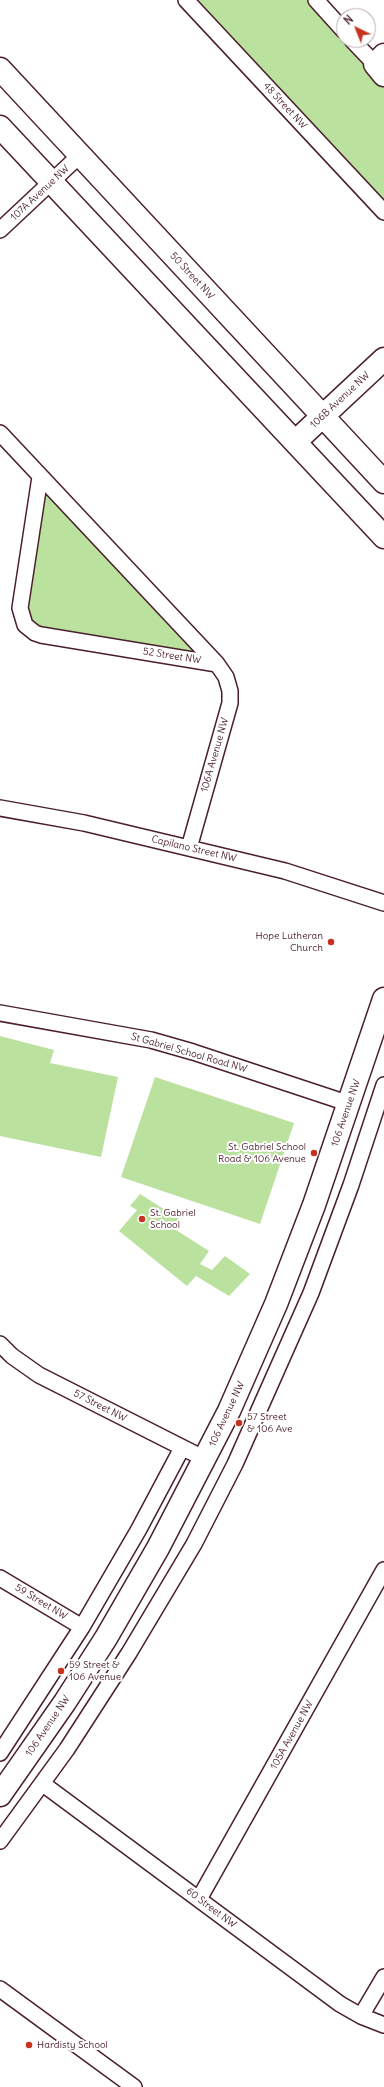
<!DOCTYPE html>
<html>
<head>
<meta charset="utf-8">
<style>
	body { margin:0 }
	#map { position:relative; width:384px; height:2087px; overflow:hidden; background:#fff; font-family:Delius,sans-serif }
	canvas { display:block }
	.north { position:absolute; left:336px; top:8px; width:40px; height:40px; box-sizing:border-box; background:#fff; border:1px solid #b7a5aa; border-radius:50%; rotate:317deg; font-size:11px; font-weight:700; line-height:16px; text-align:center; color:#4a1f2b }
	.north::after { content:''; display:block; margin:auto; width:14px; height:18px; background:#c8321e; clip-path:polygon(50% 0,100% 100%,50% 72%,0 100%) }
</style>
</head>
<body>
<div id="map">
<canvas width="384" height="2087"></canvas>
<div class="north">N</div>
</div>
<script>
const ctx = document.querySelector('canvas').getContext('2d');
ctx.lineJoin = 'round';
function fillPath(path, color) {
  ctx.fillStyle = color;
  ctx.fill(path, 'evenodd');
}
function toPath(rows) {
  const path = new Path2D();
  for (const r of rows) {
    path.moveTo(r[0], r[1]);
    for (let i = 2; i < r.length; i += 2) path.lineTo(r[i], r[i + 1]);
  }
  return path;
}
function stroke(path, color, width, dash) {
  ctx.strokeStyle = color;
  ctx.lineWidth = width;
  ctx.lineCap = dash ? 'butt' : 'round';
  ctx.setLineDash(dash || []);
  ctx.stroke(path);
}
function drawText(font, color, halo, rows, align = 'center') {
  ctx.font = font + ' Delius,sans-serif';
  ctx.lineWidth = 4;
  ctx.setLineDash([]);
  ctx.textBaseline = 'middle';
  ctx.strokeStyle = halo;
  ctx.fillStyle = color;
  for (const [text, x, y, turn = 0] of rows) {
    ctx.save();
    ctx.translate(x, y);
    ctx.rotate((+turn || 0) * Math.PI / 180);
    ctx.textAlign = isNaN(turn) ? turn : align;
    if (halo) ctx.strokeText(text, 0, 0);
    ctx.fillText(text, 0, 0);
    ctx.restore();
  }
}
const green = toPath([
	[186,0,316,0,344,31,344,40,352,40,384,75,384,212],
	[40,477,217,664,41,635,22,619],
	[0,1036,54,1050,50,1063,118,1077,101,1157,0,1136],
	[155,1077,294,1123,260,1224,121,1177],
	[140,1194,181,1220,173,1228,209,1251,200,1264,212,1270,225,1256,250,1274,229,1296,196,1276,187,1286,119,1231,137,1210,130,1206]
]);
const street = toPath([
	[186,0,384,212],
	[316,0,344,31],
	[352,40,375,64],
	[0,230,80,155],
	[0,433,217,664,226,677,230,691,230,703,189,848],
	[40,477,20,608,25,625,35,633,41,635,217,664],
	[0,808,84,823,285,871,384,903],
	[0,1013,151,1040,193,1052,350,1104],
	[0,1344,12,1356,39,1375,205,1459],
	[0,1578,82,1627],
	[0,1753,82,1627,139,1529,182,1448],
	[43,1784,340,2004,361,2016,384,2025],
	[0,1841,67,1749,129,1653,194,1544,235,1464,311,1293,351,1185,384,1085],
	[199,1899,384,1570],
	[0,1989,134,2087],
	[361,2016,384,1977]
]);
const secondary = toPath([
	[384,55,375,64,384,75],
	[0,69,384,482],
	[0,127,384,537],
	[295,442,384,359],
	[0,1795,65,1702,106,1638,158,1548,229,1411,276,1304,314,1205,384,999]
]);
const markers = [
	[331,942,4,"#c8321e"],
	[314,1153,4,"#c8321e"],
	[142,1219,4,"#c8321e"],
	[239,1423,4,"#c8321e"],
	[61,1671,4,"#c8321e"],
	[29,2045,4,"#c8321e"]
];
const streetNames = [
	["48 Street NW",285,106,47],
	["107A Avenue NW",40,193,-43],
	["50 Street NW",192,276,47],
	["106B Avenue NW",340,400,-43],
	["52 Street NW",172,656,9],
	["106A Avenue NW",215,755,-74],
	["Capilano Street NW",194,849,13],
	["St Gabriel School Road NW",189,1053,16],
	["106 Avenue NW",346,1113,-71],
	["57 Street NW",100,1406,27],
	["106 Avenue NW",227,1414,-65],
	["59 Street NW",41,1602,31],
	["106 Avenue NW",48,1726,-56],
	["105A Avenue NW",292,1735,-61],
	["60 Street NW",211,1908,37]
];
const poiNames = [
	["Hope Lutheran",323,936,"right"],
	["Church",323,948,"right"],
	["St. Gabriel School",306,1147,"right"],
	["Road & 106 Avenue",306,1159,"right"],
	["St. Gabriel",150,1213],
	["School",150,1225],
	["57 Street",247,1417],
	["& 106 Ave",247,1429],
	["59 Street &",69,1665],
	["106 Avenue",69,1677],
	["Hardisty School",37,2045]
];
fillPath(green, '#bae19d');
stroke(street, '#4a1f2b', 18);
stroke(secondary, '#4a1f2b', 25);
stroke(street, '#fff', 15);
stroke(secondary, '#fff', 22);
for (const [x, y, r, color] of markers) {
  const dot = new Path2D();
  dot.arc(x, y, r, 0, 2 * Math.PI);
  ctx.fillStyle = color;
  ctx.fill(dot);
  stroke(dot, '#fff', 1.5);
}
drawText('10px', '#4a1f2b', '#fff', streetNames);
drawText('10px', '#4a1f2b', '#fff', poiNames, 'left');
</script>
</body>
</html>
